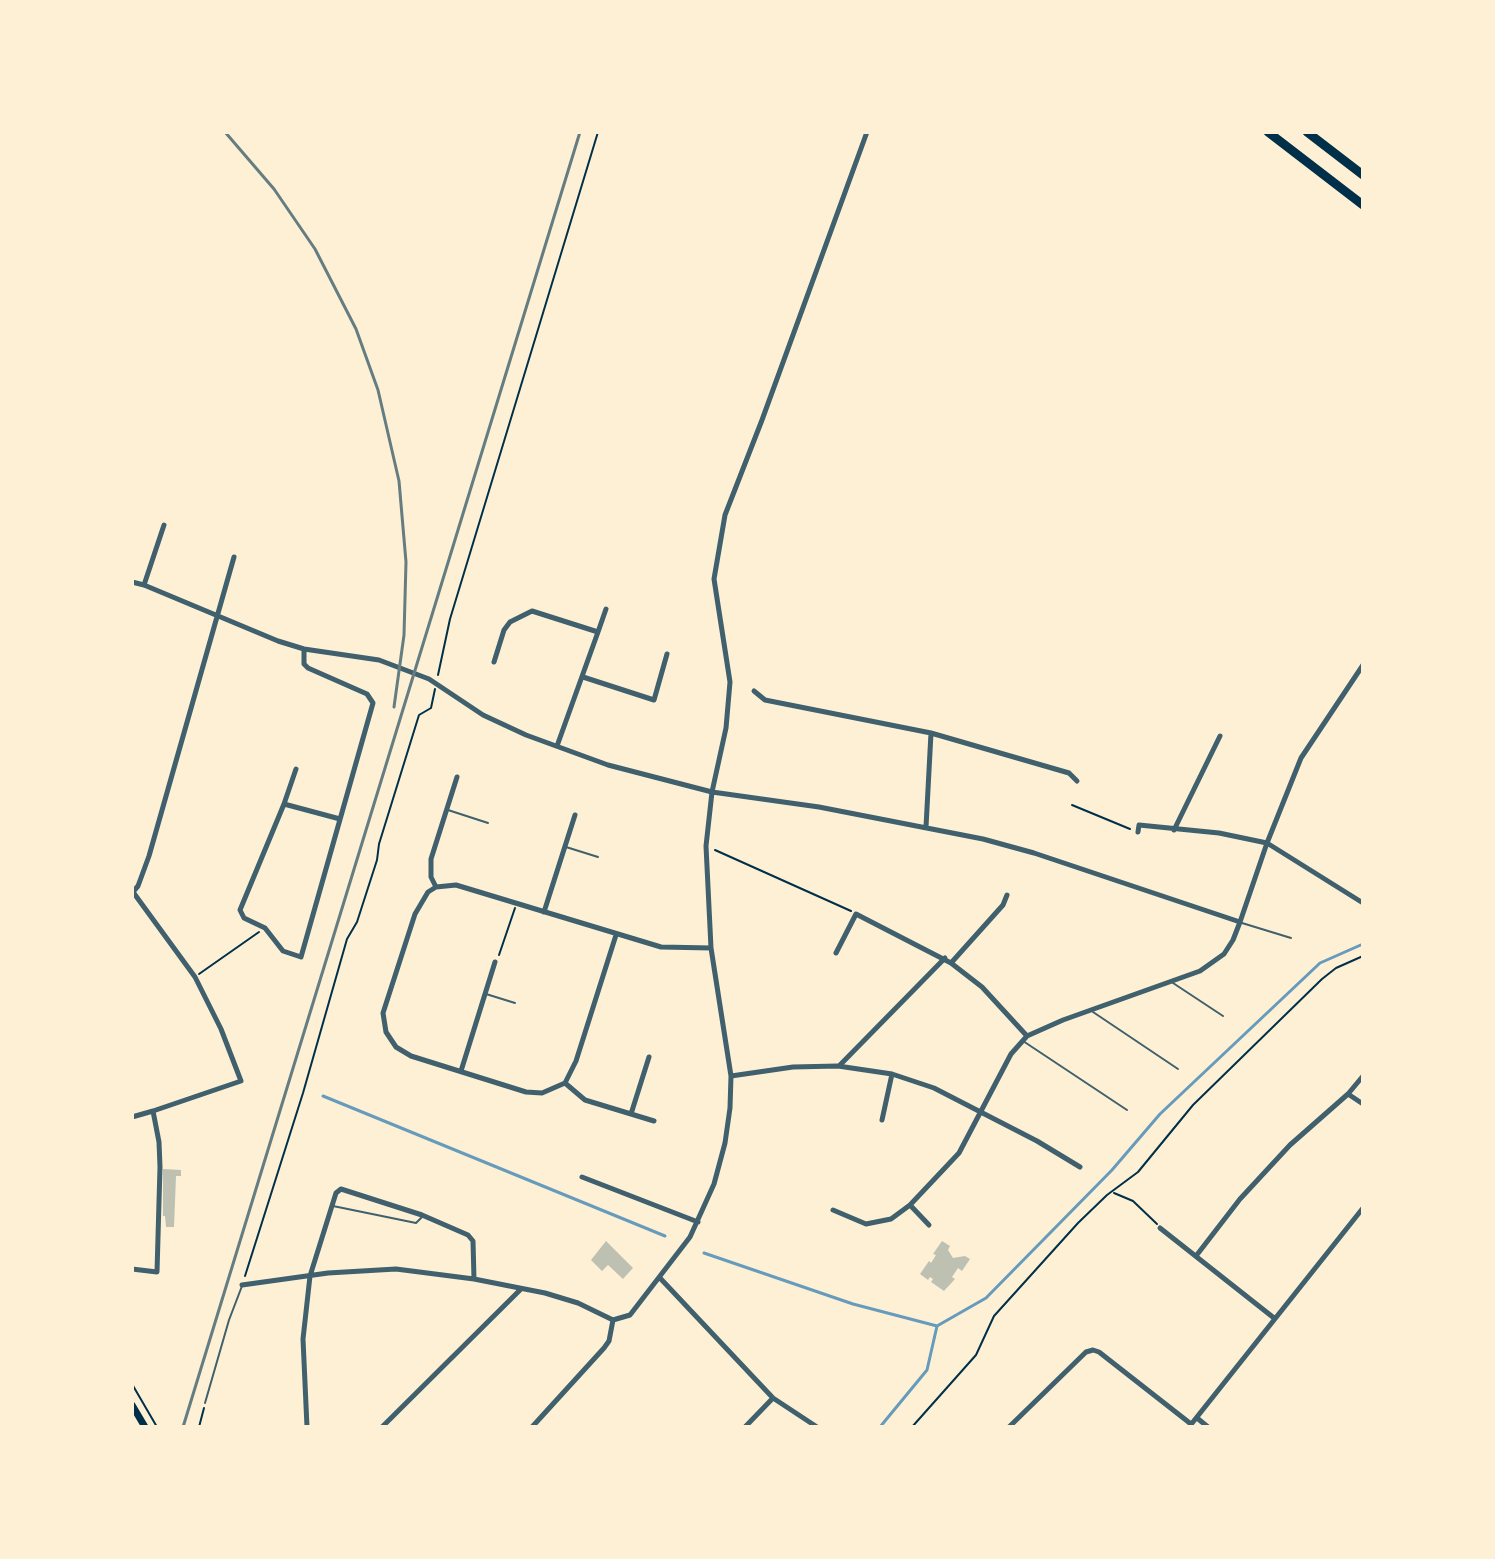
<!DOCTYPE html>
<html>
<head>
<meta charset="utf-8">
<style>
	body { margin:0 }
	#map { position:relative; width:1495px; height:1559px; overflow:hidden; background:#fdf0d5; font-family:Rubik,sans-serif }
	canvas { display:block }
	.frame { position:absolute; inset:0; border:134px solid #fdf0d5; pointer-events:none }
</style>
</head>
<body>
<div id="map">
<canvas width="1495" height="1559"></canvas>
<div class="frame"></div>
</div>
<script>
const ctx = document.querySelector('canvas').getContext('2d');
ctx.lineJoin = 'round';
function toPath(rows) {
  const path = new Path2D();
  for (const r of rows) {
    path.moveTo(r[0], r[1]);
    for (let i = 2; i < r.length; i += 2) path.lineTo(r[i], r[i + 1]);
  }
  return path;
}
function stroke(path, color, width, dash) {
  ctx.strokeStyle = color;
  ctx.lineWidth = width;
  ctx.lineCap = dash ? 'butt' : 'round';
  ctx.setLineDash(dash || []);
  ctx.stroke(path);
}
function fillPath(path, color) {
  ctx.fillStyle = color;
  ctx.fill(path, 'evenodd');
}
const stream = toPath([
	[323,1096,665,1236],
	[704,1253,853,1304,937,1326,986,1298,1112,1170,1160,1114,1320,963,1363,944],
	[880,1427,927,1370,937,1326]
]);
const building = toPath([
	[163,1169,181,1170,181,1176,176,1176,174,1227,166,1227,165,1216,163,1216],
	[606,1241,633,1268,623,1279,608,1265,602,1271,591,1260],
	[942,1241,950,1246,948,1250,953,1258,965,1256,970,1259,962,1271,958,1268,952,1277,955,1279,944,1291,931,1282,933,1279,930,1277,928,1280,920,1274,929,1261,931,1263,936,1255,933,1254]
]);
const path = toPath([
	[438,675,450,619,598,132],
	[1072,805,1130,829],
	[715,850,851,911],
	[499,955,515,908],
	[199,974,259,932],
	[1114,1193,1133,1201,1157,1224],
	[245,1276,303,1093,347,939,357,922,377,860,379,844,419,715,431,708,435,689],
	[132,1384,157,1427],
	[132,1425,133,1427],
	[199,1427,204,1408],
	[912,1427,976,1355,994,1316,1078,1223,1107,1195,1138,1172,1193,1105,1322,979,1336,968,1363,956]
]);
const service = toPath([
	[448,810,488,823],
	[566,847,598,857],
	[1242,923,1291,938],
	[1173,983,1223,1016],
	[486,994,515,1003],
	[1093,1012,1178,1069],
	[1023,1041,1127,1110],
	[333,1206,416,1223,422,1217],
	[205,1403,229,1320,242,1286]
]);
const minor = toPath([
	[164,525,144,585,278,641,304,649,379,660,429,679,483,715,526,735,608,765,712,792,819,807,983,839,1034,853,1240,922],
	[132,582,144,585],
	[598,632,606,609],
	[304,649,304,664,308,668,367,694,373,703,301,957,283,951,265,928,244,918,240,910,284,804,340,819],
	[494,662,504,630,510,622,532,611,598,632,557,746],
	[583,677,654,700,667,654],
	[754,691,765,700,931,733,926,827],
	[931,733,1069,773,1077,781],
	[284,804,296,769],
	[1174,830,1220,736],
	[1138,832,1139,825,1219,833,1267,843,1363,903],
	[436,887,431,877,431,859,457,777],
	[133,892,195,977,221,1029,241,1081,153,1111],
	[132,893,138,886,149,856,234,557],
	[544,912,575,815],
	[836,953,856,914,951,963,982,987,1027,1036],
	[951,963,1003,905,1007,895],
	[839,1066,945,958],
	[461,1071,495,962],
	[731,1076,793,1067,838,1066,892,1074,934,1088,1037,1141,1080,1167],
	[565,1083,576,1061,616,935],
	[1348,1094,1363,1076],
	[631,1114,649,1057],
	[132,1117,153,1111,159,1142,160,1167,157,1272,132,1269],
	[882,1120,892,1074],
	[654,1121,585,1100,565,1083,542,1093,526,1092,411,1056,396,1047,386,1032,383,1013,415,914,428,892,436,887,456,885,661,947,711,948],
	[582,1177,698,1222],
	[910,1205,929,1225],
	[833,1210,866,1224,891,1219,910,1205,959,1153,1011,1054,1027,1036,1063,1020,1200,971,1224,954,1233,940,1240,922,1267,843,1301,758,1363,665],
	[1160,1228,1274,1318],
	[1196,1256,1240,1199,1290,1145,1348,1094,1363,1104],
	[660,1278,773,1398,817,1427],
	[242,1285,328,1273,396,1269,474,1279,545,1293,578,1303,613,1320],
	[613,1320,630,1315,690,1237,714,1184,725,1143,730,1108,731,1076,711,948,706,846,712,792,726,728,730,682,714,579,725,515,762,420,867,132],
	[1197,1418,1208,1427],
	[307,1427,303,1339,310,1276,336,1193,341,1189,422,1215,468,1235,473,1241,474,1279],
	[382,1427,521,1289],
	[532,1427,604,1348,609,1341,613,1320],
	[745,1427,773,1398],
	[1009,1427,1086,1352,1093,1350,1099,1352,1191,1424],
	[1189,1427,1363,1208]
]);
const secondary = toPath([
	[132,1405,145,1427]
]);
const motorway = toPath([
	[1268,132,1363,205],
	[1307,132,1363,175]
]);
const rail = toPath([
	[225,132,274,189,315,249,356,329,378,390,399,481,406,562,404,635,394,707],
	[183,1427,580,132]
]);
stroke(stream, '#669bbc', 3);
fillPath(building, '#bec0b2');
stroke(path, '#003049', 2);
stroke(service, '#3f606c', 2);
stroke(minor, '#3f606c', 5);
stroke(secondary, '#003049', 7);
stroke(motorway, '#003049', 9);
stroke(rail, '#657d81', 3);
</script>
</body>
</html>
